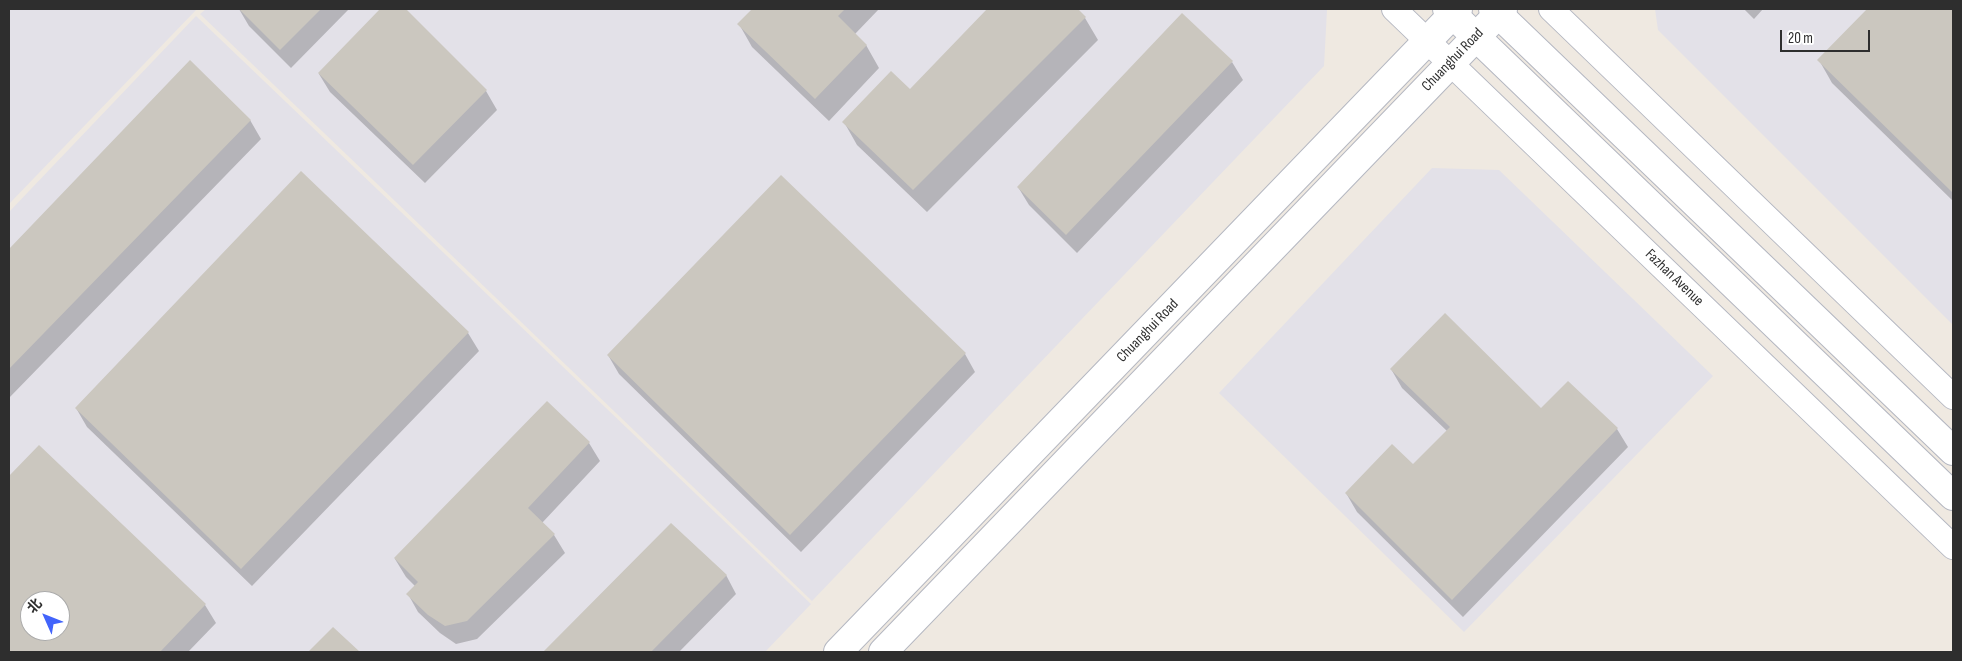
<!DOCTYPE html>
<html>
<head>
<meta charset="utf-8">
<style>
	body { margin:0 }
	#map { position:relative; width:1962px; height:661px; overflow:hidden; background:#efe9e1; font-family:"Sofia Sans Condensed","Noto Sans SC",sans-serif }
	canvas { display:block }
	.frame { position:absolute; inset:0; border:10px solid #2e2e2e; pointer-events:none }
	.north { position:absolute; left:20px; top:591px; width:50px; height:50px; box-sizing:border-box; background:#fff; border:1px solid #ababab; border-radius:50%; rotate:314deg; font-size:14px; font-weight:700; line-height:20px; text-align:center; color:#2e2e2e }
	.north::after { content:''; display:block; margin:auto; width:18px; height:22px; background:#4264fb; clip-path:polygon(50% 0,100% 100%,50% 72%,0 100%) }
	.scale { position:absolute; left:1780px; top:30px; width:90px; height:22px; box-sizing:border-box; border:2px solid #2e2e2e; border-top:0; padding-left:6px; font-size:15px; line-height:18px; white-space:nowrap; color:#2e2e2e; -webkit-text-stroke:4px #fff; paint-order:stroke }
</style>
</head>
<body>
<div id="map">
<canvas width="1962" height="661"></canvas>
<div class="frame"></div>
<div class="north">北</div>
<div class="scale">20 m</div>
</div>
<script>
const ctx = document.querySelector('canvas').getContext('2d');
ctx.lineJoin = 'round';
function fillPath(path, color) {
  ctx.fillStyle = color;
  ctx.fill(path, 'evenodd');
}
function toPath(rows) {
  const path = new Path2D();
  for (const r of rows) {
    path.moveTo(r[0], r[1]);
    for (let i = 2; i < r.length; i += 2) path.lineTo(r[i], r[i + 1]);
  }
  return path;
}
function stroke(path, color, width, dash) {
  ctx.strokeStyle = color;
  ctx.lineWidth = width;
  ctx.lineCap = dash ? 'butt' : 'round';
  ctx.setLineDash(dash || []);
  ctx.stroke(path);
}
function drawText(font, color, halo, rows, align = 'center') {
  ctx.font = font + ' "Sofia Sans Condensed",sans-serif';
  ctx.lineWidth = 4;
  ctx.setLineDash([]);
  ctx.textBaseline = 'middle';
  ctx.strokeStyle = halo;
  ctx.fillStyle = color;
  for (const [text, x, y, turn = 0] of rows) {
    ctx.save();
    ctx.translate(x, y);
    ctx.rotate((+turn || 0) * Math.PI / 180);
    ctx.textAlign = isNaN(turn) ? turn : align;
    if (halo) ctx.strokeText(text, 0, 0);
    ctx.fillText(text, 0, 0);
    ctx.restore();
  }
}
const industrial = toPath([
	[9,9,197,9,9,204],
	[206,9,1326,9,1327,10,1324,66,812,601,200,14],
	[1655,9,1953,9,1953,325,1658,30],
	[196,16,811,604,765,652,9,652,9,212],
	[30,601,60,601,60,631,30,631],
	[1432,168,1499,170,1713,376,1464,632,1219,393]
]);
const shadow = toPath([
	[239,9,349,9,291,68,249,26],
	[382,9,404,9,486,91,497,110,425,183,330,92,319,74],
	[754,9,879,9,855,34,866,45,879,68,829,121,752,47,739,24],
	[989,9,1076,9,1085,18,1098,40,927,212,857,145,844,122,910,91],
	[1744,9,1763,9,1754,19],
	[1869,9,1953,9,1953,201,1832,83,1819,60],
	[190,62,250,120,261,139,9,398,9,250],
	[1232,62,1243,80,1077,253,1029,205,1018,187],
	[301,173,468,333,479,351,252,586,87,427,76,408],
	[965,354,975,372,801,552,619,374,608,355],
	[1391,369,1617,429,1628,447,1463,617,1357,512,1346,493,1413,466,1447,431,1402,388],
	[547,402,589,443,600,461,542,523,554,535,565,553,477,639,456,644,440,633,418,612,408,594,415,586,406,577,395,559],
	[39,446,205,605,216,623,188,652,9,652,9,478],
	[30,601,60,601,60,631,30,631],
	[671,524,726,575,736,594,679,652,544,652]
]);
const building = toPath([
	[239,9,321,9,280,50],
	[380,9,406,9,487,90,413,165,318,73],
	[752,9,845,9,838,16,867,45,815,99,737,24],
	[987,9,1078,9,1086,17,913,190,842,122,891,71,910,89],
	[1867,9,1953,9,1953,193,1817,60],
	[1182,13,1233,61,1066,235,1017,187],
	[190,60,251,120,9,369,9,249],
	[301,171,469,332,241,569,75,408],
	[781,175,966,353,790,535,607,355],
	[1445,313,1541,408,1568,381,1618,428,1452,600,1345,493,1392,444,1413,464,1450,427,1390,369],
	[547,401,590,442,528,508,555,534,467,621,445,626,428,615,406,594,418,582,394,558],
	[39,445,206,604,160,652,9,652,9,476],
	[30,601,60,601,60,631,30,631],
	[671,523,727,575,651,652,543,652],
	[333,627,360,652,308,652]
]);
const minor = toPath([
	[1394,9,1953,547],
	[1551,9,1953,397]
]);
const tertiary = toPath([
	[838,652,1458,9],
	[883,652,1503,9]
]);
const secondary = toPath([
	[1447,9,1953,496],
	[1493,9,1953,451]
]);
const streetNames = [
	["Chuanghui Road",1453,60,-46],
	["Fazhan Avenue",1674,278,44],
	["Chuanghui Road",1148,331,-46]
];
fillPath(industrial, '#e3e1e8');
fillPath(shadow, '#0003');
fillPath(building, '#cbc7bf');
stroke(minor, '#b4b7c1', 26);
stroke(tertiary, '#b4b7c1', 30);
stroke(secondary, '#b4b7c1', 30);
stroke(minor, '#fff', 24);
stroke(tertiary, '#fff', 28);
stroke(secondary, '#fff', 28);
drawText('15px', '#2e2e2e', '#fff', streetNames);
</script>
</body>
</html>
